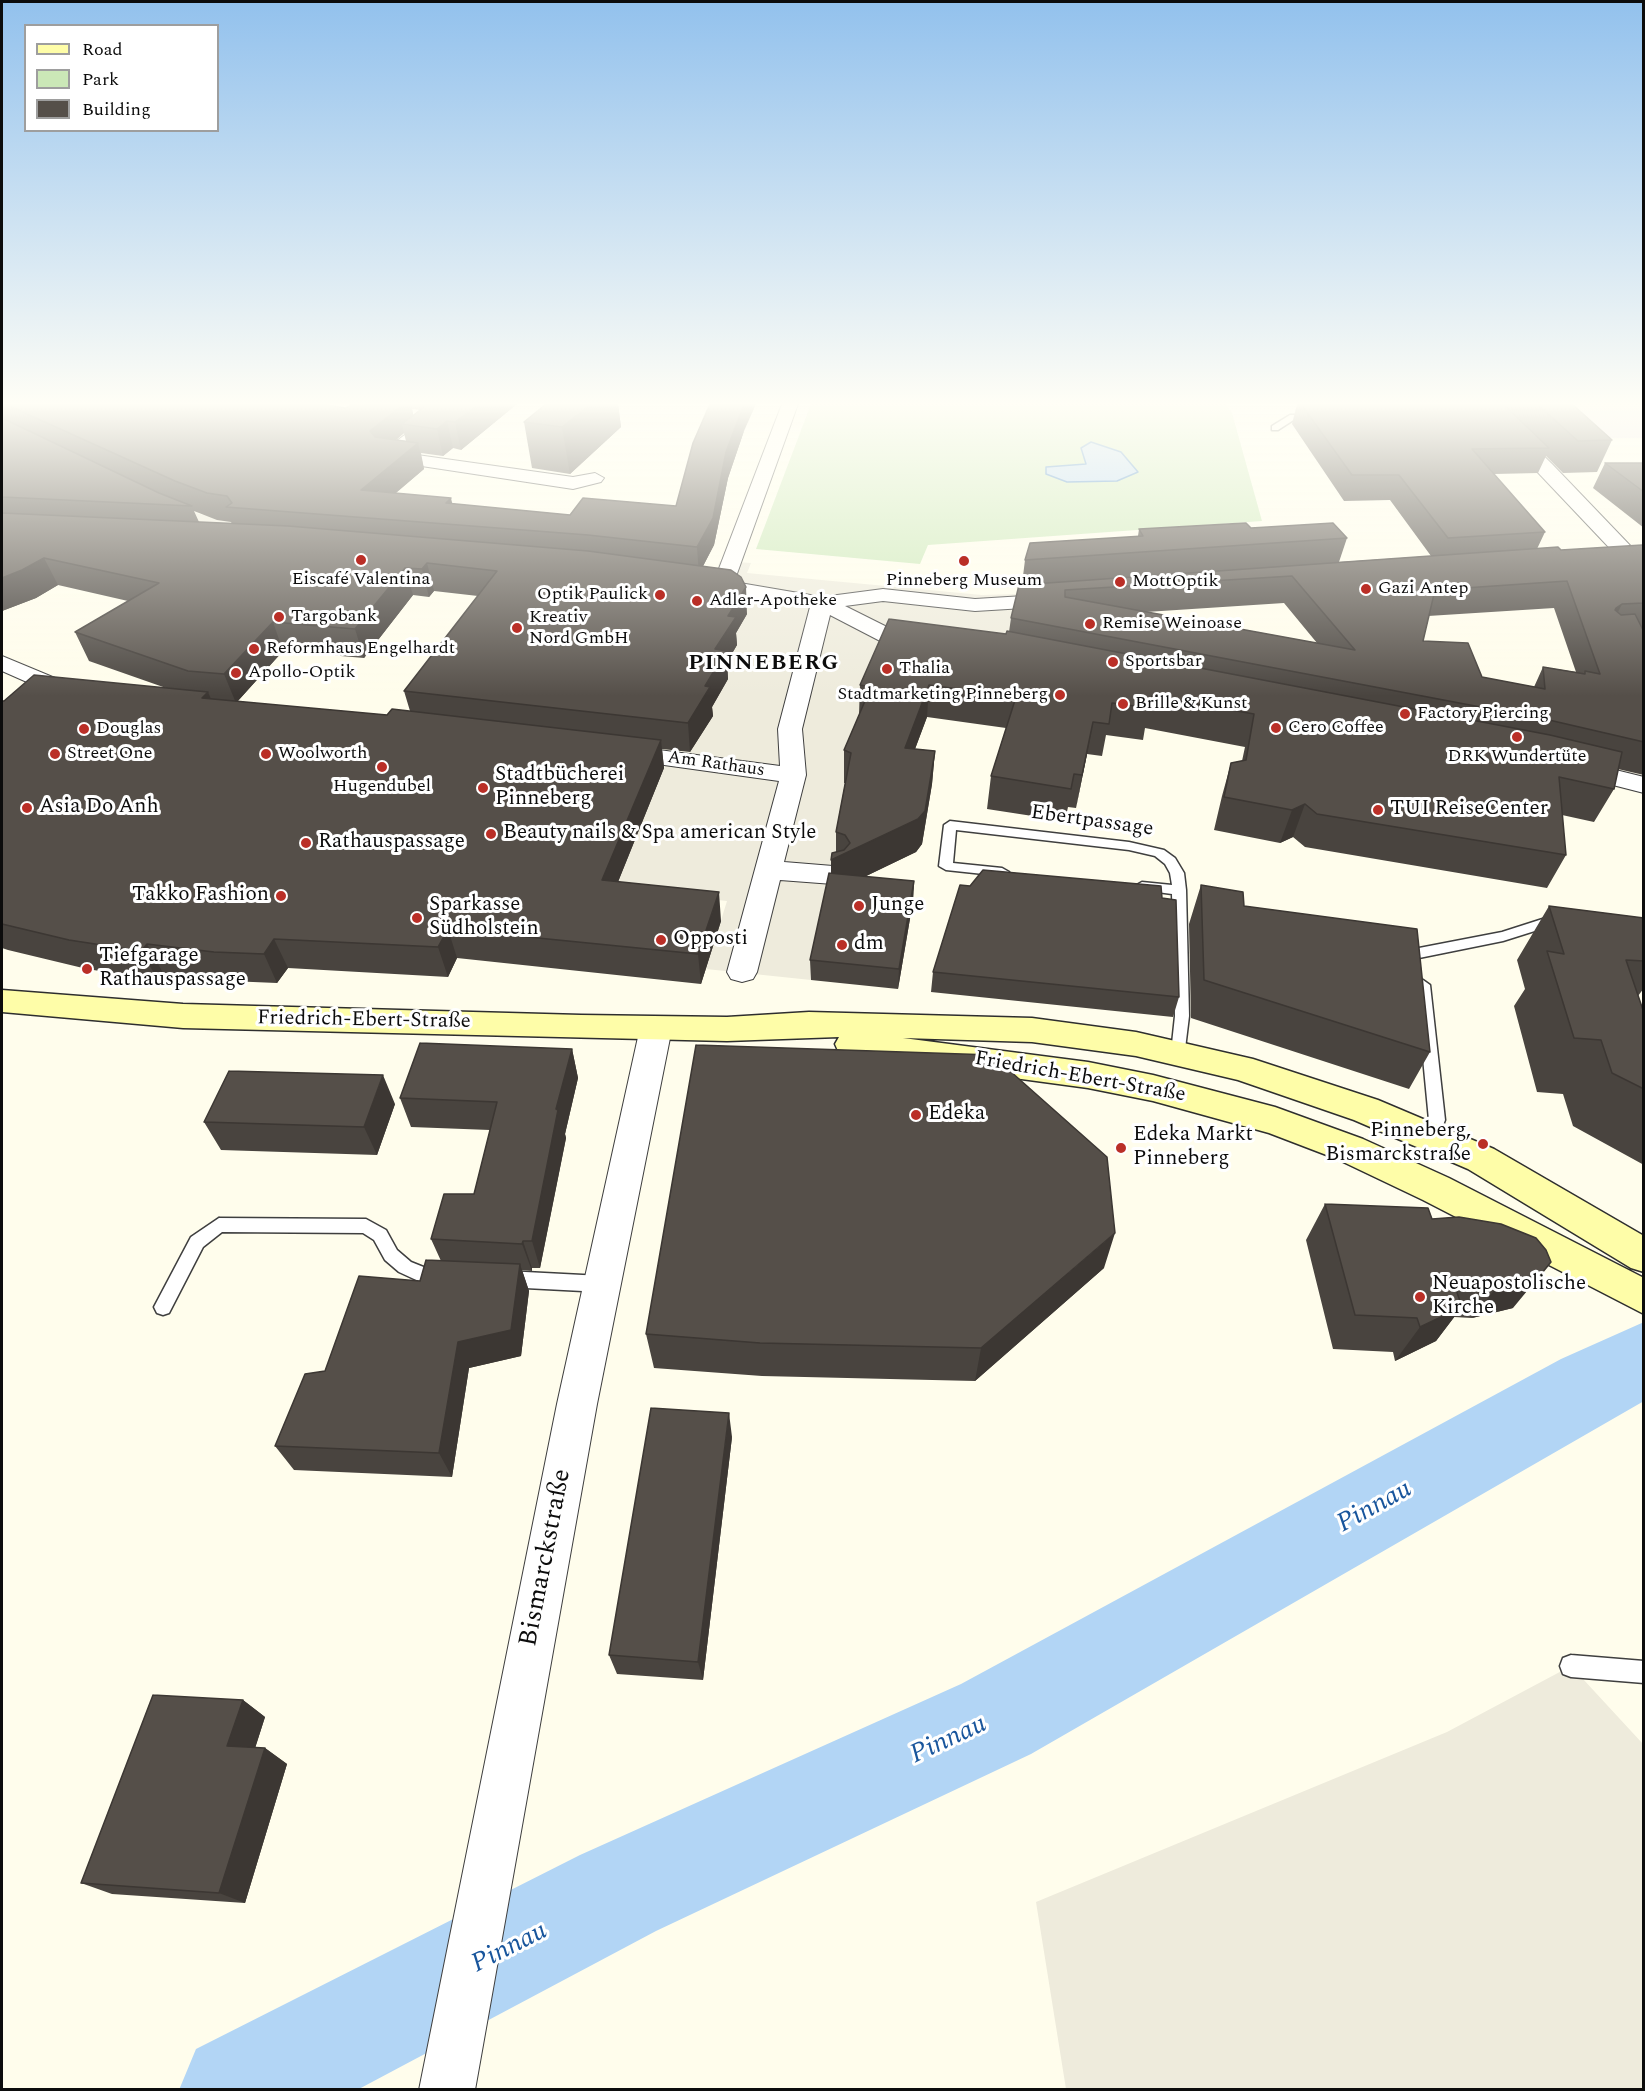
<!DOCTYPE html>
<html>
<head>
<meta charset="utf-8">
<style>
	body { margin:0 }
	#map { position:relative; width:1645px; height:2091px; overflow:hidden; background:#fffdec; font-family:Spectral,serif }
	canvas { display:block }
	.frame { position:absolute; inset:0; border:3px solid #0c0c0c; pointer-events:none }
	.legend { position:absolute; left:24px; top:24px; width:195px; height:108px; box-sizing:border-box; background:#fff; border:2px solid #9e9e9e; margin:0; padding:8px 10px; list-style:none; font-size:18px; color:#0c0c0c }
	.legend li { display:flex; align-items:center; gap:12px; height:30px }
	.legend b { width:30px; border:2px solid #9e9e9e }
</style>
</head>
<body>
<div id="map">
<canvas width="1645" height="2091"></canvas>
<div class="frame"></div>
<ul class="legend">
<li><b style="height:8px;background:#fefda8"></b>Road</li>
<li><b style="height:16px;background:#cbe8b7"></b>Park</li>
<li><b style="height:16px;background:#554f49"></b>Building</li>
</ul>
</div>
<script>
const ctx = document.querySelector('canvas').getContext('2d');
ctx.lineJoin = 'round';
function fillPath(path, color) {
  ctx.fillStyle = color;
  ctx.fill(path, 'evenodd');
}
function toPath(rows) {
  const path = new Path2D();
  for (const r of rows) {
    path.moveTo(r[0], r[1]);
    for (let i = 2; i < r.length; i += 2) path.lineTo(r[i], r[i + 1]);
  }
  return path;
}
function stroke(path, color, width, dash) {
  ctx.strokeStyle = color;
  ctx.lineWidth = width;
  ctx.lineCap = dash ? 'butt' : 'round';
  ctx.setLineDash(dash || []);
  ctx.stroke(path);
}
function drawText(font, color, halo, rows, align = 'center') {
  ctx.font = font + ' Spectral,serif';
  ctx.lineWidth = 6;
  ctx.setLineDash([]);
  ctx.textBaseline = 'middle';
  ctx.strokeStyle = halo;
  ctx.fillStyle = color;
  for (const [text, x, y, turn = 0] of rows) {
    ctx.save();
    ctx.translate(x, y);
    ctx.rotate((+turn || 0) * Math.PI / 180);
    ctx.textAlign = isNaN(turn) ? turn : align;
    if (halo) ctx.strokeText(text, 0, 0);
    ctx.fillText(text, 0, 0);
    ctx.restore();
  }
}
const industrial = toPath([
	[1553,404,1643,404,1643,438,1591,438]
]);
const green = toPath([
	[811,404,1225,404,1232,413,1262,521,928,545,920,564,756,549]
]);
const plaza = toPath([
	[211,505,196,513,269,530,716,571,720,561,751,563,747,573,982,595,1053,593,1016,612,1611,764,1643,775,1643,794,1513,763,943,674,850,786,811,980,706,969,727,901,615,889,665,766,690,752,707,715,717,678,737,646,730,644,747,613,2,543],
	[1571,1666,1643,1744,1643,2089,1066,2089,1036,1902,1447,1732]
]);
const water = toPath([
	[1091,442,1121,452,1138,472,1117,481,1067,482,1046,474,1046,467,1086,464,1081,448,1091,442]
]);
const river = toPath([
	[1644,1322,1644,1401,1031,1754,656,1931,357,2090,179,2090,196,2049,580,1855,961,1684,1561,1359,1644,1322]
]);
const lane = toPath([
	[1290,415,1314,415,1318,417,1314,419,1295,419,1278,430,1272,430,1272,426,1290,415],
	[950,821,1129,842,1164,850,1175,858,1184,873,1186,890,1189,1016,1184,1057,1174,1057,1171,1053,1175,1016,1172,894,1142,890,1135,886,1142,882,1172,885,1170,873,1165,864,1155,856,1129,850,956,830,953,863,1002,868,1009,872,1002,876,946,870,939,866,944,825,950,821],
	[1555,915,1562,920,1560,923,1503,941,1419,958,1396,953,1394,950,1401,945,1419,948,1502,932,1555,915],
	[1423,980,1430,985,1445,1120,1437,1141,1431,1143,1425,1141,1423,1137,1429,1120,1416,985,1423,980],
	[219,1218,366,1219,386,1230,397,1250,411,1262,426,1268,446,1271,449,1276,446,1281,440,1284,425,1284,399,1272,385,1260,374,1240,363,1233,222,1232,203,1247,169,1313,163,1315,157,1313,154,1307,191,1237,219,1218],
	[506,1271,602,1276,608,1279,611,1284,608,1289,602,1292,506,1287,500,1284,497,1279,500,1274,506,1271],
	[1571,1655,1644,1661,1644,1683,1571,1677,1563,1674,1560,1666,1563,1658,1571,1655]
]);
const street = toPath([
	[317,404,358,404,390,408,398,413,390,418,325,409,317,404],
	[446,404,464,404,403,453,573,477,595,473,604,478,601,482,573,489,382,460,379,456,382,452,446,404],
	[782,404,798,404,734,582,822,597,883,589,975,599,1057,594,1064,596,1068,600,1064,604,1057,606,975,611,883,601,845,606,897,632,930,637,933,642,930,647,922,649,884,643,830,615,802,729,806,775,784,862,833,866,843,869,847,875,843,881,833,884,780,880,757,972,753,979,742,982,731,979,727,972,779,781,621,759,612,757,609,752,612,747,621,745,780,766,778,729,810,607,703,589,696,587,693,583,696,579,703,577,715,579,782,404],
	[1473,404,1490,404,1552,464,1644,560,1644,579,1637,577,1473,404],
	[2,656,79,688,83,693,79,698,63,698,2,671,2,656],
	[1575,760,1644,777,1644,793,1566,773,1562,768,1566,763,1575,760],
	[656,1017,667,1020,672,1028,597,1404,475,2090,419,2090,557,1404,640,1028,645,1020,656,1017]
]);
const secondary = toPath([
	[2,990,183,1004,581,1015,727,1017,809,1012,1032,1018,1136,1032,1253,1059,1378,1100,1494,1149,1644,1236,1644,1272,1631,1268,1468,1169,1354,1120,1238,1080,1136,1056,1032,1042,903,1038,1088,1062,1153,1075,1275,1107,1363,1139,1449,1178,1644,1278,1644,1314,1423,1200,1337,1159,1269,1133,1153,1101,1088,1088,851,1056,839,1053,835,1044,839,1037,727,1041,183,1028,2,1012,2,990]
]);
const wall = toPath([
	[2,404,320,404,346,408,363,406,367,404,517,404,461,450,453,448,443,456,421,453,424,469,396,493,452,504,570,515,676,506,744,431,728,478,714,545,703,566,747,614,736,633,737,645,727,662,728,679,712,707,713,716,690,752,662,749,664,768,618,882,721,921,701,984,457,958,448,977,288,968,277,983,229,981,163,973,158,980,87,969,8,950,2,948,2,701,166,688,89,661,75,632,128,601,58,585,36,598,2,611],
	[412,409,420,410,413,415],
	[404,433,406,441,396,440],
	[194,511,217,520,231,522,232,524,199,522],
	[434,591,478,596,404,691,410,711,387,715,237,702,283,651,364,658,413,595,429,597],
	[546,404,618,404,621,427,570,474,532,468,524,422],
	[1297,404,1572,404,1612,440,1597,472,1563,473,1546,456,1538,473,1494,474,1545,532,1537,549,1561,550,1644,547,1644,775,1618,769,1614,789,1594,822,1562,815,1566,855,1547,888,1305,847,1293,837,1280,843,1214,830,1222,796,1231,763,1242,761,1245,747,1145,728,1143,740,1106,735,1102,756,1087,754,1076,808,1068,807,1065,821,987,809,991,776,1006,728,927,717,915,749,935,751,932,784,922,844,916,852,864,877,914,881,913,901,898,989,811,980,810,960,831,873,831,860,836,852,836,832,845,783,844,783,844,750,859,715,860,685,1006,634,1009,632,1011,618,1022,584,1025,560,1138,536,1139,529,1251,528,1347,538,1339,562,1431,556,1390,500,1344,501,1292,424],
	[1284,603,1317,643,1146,612],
	[1554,608,1576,672,1543,667,1534,687,1482,677,1423,641,1428,616],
	[1605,463,1644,463,1644,528,1593,488],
	[1201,885,1244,906,1430,1052,1409,1089,1191,1018,1189,924],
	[1162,898,1179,997,1173,1017,931,992,933,972],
	[1549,906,1644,918,1644,988,1638,996,1644,1013,1644,1165,1573,1126,1563,1094,1537,1092,1514,1006,1525,989,1517,960],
	[572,1049,578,1078,565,1134,566,1138,540,1268,532,1268,532,1271,522,1270,529,1291,521,1356,469,1368,452,1477,294,1470,275,1446,325,1371,420,1281,441,1261,431,1239,474,1194,490,1130,411,1127,400,1098],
	[395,1104,377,1155,221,1150,204,1122],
	[1325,1204,1432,1219,1459,1217,1513,1308,1472,1318,1454,1317,1436,1341,1395,1361,1393,1352,1333,1349,1306,1240],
	[1104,1268,975,1381,762,1376,654,1368,646,1334],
	[732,1437,703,1680,617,1674,609,1655],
	[243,1700,265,1717,255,1748,265,1748,287,1764,245,1903,112,1894,81,1883]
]);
const shadedWall = toPath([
	[404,404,411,404,415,424,402,424,404,433,377,456,370,431],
	[479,404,517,404,461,450,455,422],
	[591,404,618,404,621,427,570,474,562,427],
	[744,404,756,404,744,431,728,478,714,545,699,574,697,547,726,452],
	[447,421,453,448,443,456,437,429],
	[418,443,424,469,368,516,361,490],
	[451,498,457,524,446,503],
	[44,558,58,585,36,598,2,611,2,578],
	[427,563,434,591,429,597,422,569],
	[405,568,413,595,364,658,355,629],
	[746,587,747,614,736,633,737,645,727,662,728,679,712,707,713,716,690,752,688,723,705,686,715,649,728,616],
	[1622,604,1608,632,1616,608],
	[273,622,283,651,236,703,224,674],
	[929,685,927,717,903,781,905,748],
	[208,692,220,720,202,698],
	[1093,722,1087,754,1076,808,1082,775],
	[661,740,664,768,607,909,602,880],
	[935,751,932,784,922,844,916,852,831,893,831,860,918,819],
	[1305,804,1293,837,1280,843,1292,810],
	[914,881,913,901,898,989,899,969],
	[719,892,721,921,701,984,698,954],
	[448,929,457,958,448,977,438,947],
	[274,939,288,968,277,983,264,954],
	[147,944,163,973,158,980,141,951],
	[572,1049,578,1078,565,1134,566,1138,540,1268,532,1241,556,1109],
	[383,1075,395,1104,377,1155,364,1127],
	[1115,1233,1104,1268,975,1381,981,1348],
	[523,1241,532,1268,532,1271,522,1244],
	[1551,1262,1513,1308,1472,1318,1499,1284],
	[520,1264,529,1291,521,1356,469,1368,452,1477,439,1453,458,1342],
	[1462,1307,1436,1341,1395,1361,1420,1327],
	[729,1413,732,1437,703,1680,698,1662],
	[243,1700,265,1717,251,1761,227,1746],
	[265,1748,287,1764,245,1903,219,1893]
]);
const building = toPath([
	[5,404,320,404,346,408,353,404,363,406,367,404,404,404,370,431,375,437,418,443,361,490,451,498,446,503,570,515,583,498,676,506,693,443,710,404,744,404,726,452,713,518,697,547,588,535,226,507,232,503,227,496,207,493,175,481,5,404],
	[428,404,479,404,455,422,447,421,437,429,402,424,428,404],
	[546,404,591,404,562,427,524,422,546,404],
	[1301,404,1503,404,1549,448,1472,449,1545,532,1448,538,1399,475,1352,475,1301,404],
	[1537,404,1572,404,1612,440,1578,441,1537,404],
	[2,418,159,493,192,506,2,497,2,418],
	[1605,463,1644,463,1644,492,1605,463],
	[2,513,288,526,588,551,731,570,741,577,746,587,728,616,736,617,715,649,726,651,705,686,710,687,688,723,404,691,497,571,427,563,422,569,405,568,355,629,273,622,224,674,188,671,75,632,159,583,44,558,22,570,2,578,2,513],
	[1246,523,1251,528,1333,523,1347,538,1025,560,1030,543,1143,536,1139,529,1246,523],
	[1642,545,1644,547,1644,603,1622,604,1616,608,1615,610,1621,615,1635,614,1644,632,1644,742,1549,720,1011,618,1019,585,1558,547,1561,550,1642,545],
	[1292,576,1355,650,1065,597,1065,590,1292,576],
	[1567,581,1600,674,1585,671,1585,674,1543,667,1545,689,1482,677,1468,643,1423,641,1435,590,1567,581],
	[889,619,1006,634,1007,631,1550,735,1622,752,1614,789,1559,777,1566,855,1317,814,1305,804,1292,810,1224,797,1231,763,1246,760,1254,714,1152,696,1150,708,1112,703,1109,724,1093,722,1082,775,1074,774,1071,789,991,776,1016,697,929,685,905,748,935,751,925,811,918,819,831,860,832,853,844,850,850,843,845,835,836,832,851,753,844,750,871,687,860,685,889,619],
	[34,675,208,692,202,698,387,715,392,709,661,740,602,880,719,892,698,954,448,929,438,947,274,939,264,954,214,952,147,944,141,951,69,940,2,924,2,701,4,701,34,675],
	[983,870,1161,886,1162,898,1176,900,1179,997,933,972,960,885,970,886,983,870],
	[829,873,914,881,899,969,810,960,829,873],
	[1201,885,1243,892,1244,906,1417,929,1430,1052,1204,980,1201,885],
	[1549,906,1644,918,1644,961,1626,960,1644,1013,1644,1089,1612,1073,1601,1040,1574,1038,1547,951,1564,954,1549,906],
	[420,1043,572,1049,556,1109,558,1110,532,1241,523,1241,522,1244,431,1239,444,1194,474,1194,497,1102,400,1098,420,1043],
	[696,1045,992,1055,1107,1157,1115,1233,981,1348,760,1343,646,1334,696,1045],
	[229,1071,383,1075,364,1127,204,1122,229,1071],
	[1325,1204,1428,1208,1432,1219,1459,1217,1501,1224,1536,1238,1546,1250,1551,1262,1542,1273,1499,1284,1453,1281,1462,1307,1420,1327,1417,1318,1355,1315,1325,1204],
	[426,1260,520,1264,511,1330,458,1342,439,1453,275,1446,305,1374,325,1371,359,1276,420,1281,426,1260],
	[651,1408,729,1413,698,1662,609,1655,651,1408],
	[153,1695,243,1700,227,1746,265,1748,219,1893,81,1883,153,1695]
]);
const markers = [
	[361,560,6,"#ba2f27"],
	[964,561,6,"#ba2f27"],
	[1120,582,6,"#ba2f27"],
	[1366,589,6,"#ba2f27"],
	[660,595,6,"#ba2f27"],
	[697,601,6,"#ba2f27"],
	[279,617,6,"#ba2f27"],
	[1090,624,6,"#ba2f27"],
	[517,628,6,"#ba2f27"],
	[254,649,6,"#ba2f27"],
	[1113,662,6,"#ba2f27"],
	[887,669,6,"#ba2f27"],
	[236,673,6,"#ba2f27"],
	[1060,695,6,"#ba2f27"],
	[1123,704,6,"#ba2f27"],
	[1405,714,6,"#ba2f27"],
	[1276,728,6,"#ba2f27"],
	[84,729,6,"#ba2f27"],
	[1517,737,6,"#ba2f27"],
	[55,754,6,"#ba2f27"],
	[266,754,6,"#ba2f27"],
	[382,767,6,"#ba2f27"],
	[483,788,6,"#ba2f27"],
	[27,808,6,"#ba2f27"],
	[1378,810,6,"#ba2f27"],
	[491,834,6,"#ba2f27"],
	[306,843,6,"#ba2f27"],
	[281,896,6,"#ba2f27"],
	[859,906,6,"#ba2f27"],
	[417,918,6,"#ba2f27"],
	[661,940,6,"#ba2f27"],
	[842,945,6,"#ba2f27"],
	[87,969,6,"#ba2f27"],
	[916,1115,6,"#ba2f27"],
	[1483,1144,6,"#ba2f27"],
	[1121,1148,6,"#ba2f27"],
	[1420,1297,6,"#ba2f27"]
];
const farPoinames = [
	["Eiscafé Valentina",361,580,"center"],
	["Pinneberg Museum",964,581,"center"],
	["MottOptik",1132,582],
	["Gazi Antep",1378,589],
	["Optik Paulick",648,595,"right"],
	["Adler-Apotheke",709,601],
	["Targobank",291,617],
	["Kreativ",529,618],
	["Nord GmbH",529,639],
	["Remise Weinoase",1102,624],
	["Reformhaus Engelhardt",266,649],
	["Sportsbar",1125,662],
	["Thalia",899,669],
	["Apollo-Optik",248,673],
	["Stadtmarketing Pinneberg",1048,695,"right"],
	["Brille & Kunst",1135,704],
	["Factory Piercing",1417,714],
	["Cero Coffee",1288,728],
	["Douglas",96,729],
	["Street One",67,754],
	["Woolworth",278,754],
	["DRK Wundertüte",1517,757,"center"],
	["Hugendubel",382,787,"center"]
];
const farStreetnames = [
	["Am Rathaus",716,765,8]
];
const poiNames = [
	["Stadtbücherei",495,776],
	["Pinneberg",495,800],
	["Asia Do Anh",39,808],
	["TUI ReiseCenter",1390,810],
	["Beauty nails & Spa american Style",503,834],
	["Rathauspassage",318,843],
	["Takko Fashion",269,896,"right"],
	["Sparkasse",429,906],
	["Südholstein",429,930],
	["Junge",871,906],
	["Opposti",673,940],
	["dm",854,945],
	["Tiefgarage",99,957],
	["Rathauspassage",99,981],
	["Edeka",928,1115],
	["Pinneberg,",1471,1132,"right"],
	["Bismarckstraße",1471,1156,"right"],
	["Edeka Markt",1133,1136],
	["Pinneberg",1133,1160],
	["Neuapostolische",1432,1285],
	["Kirche",1432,1309]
];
const streetNames = [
	["Ebertpassage",1092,822,8],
	["Friedrich-Ebert-Straße",364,1021,1],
	["Friedrich-Ebert-Straße",1080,1078,10]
];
const farDistrictnames = [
	["PINNEBERG",764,665]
];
const nearStreetnames = [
	["Bismarckstraße",547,1558,-79]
];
const nearWaternames = [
	["Pinnau",1375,1508,-29],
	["Pinnau",949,1741,-25],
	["Pinnau",510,1949,-27]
];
fillPath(industrial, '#ebe1eb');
fillPath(green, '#cbe8b7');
fillPath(plaza, '#eeebdc');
fillPath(water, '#b2d5f5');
stroke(water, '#3a82cb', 1.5);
fillPath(river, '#b2d5f5');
stroke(lane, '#3f3f3f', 3);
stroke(street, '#3f3f3f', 2);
stroke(secondary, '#2e2e2e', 3);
fillPath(lane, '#fff');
fillPath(street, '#fff');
fillPath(secondary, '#fefda8');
fillPath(wall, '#49443f');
fillPath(shadedWall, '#3c3733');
fillPath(building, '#554f49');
stroke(building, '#3c3733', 1.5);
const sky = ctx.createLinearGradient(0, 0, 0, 696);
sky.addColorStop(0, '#92c1ed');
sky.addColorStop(0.58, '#fffef6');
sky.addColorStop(1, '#fffef600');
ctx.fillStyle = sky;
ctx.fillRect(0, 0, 1645, 696);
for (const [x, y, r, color] of markers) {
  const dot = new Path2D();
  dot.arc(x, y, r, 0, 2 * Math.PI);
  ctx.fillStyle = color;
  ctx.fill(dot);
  stroke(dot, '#fff', 2);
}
drawText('18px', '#0c0c0c', '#fff', farPoinames, 'left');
drawText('18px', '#0c0c0c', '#fff', farStreetnames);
drawText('21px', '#0c0c0c', '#fff', poiNames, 'left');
drawText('21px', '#0c0c0c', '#fff', streetNames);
ctx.letterSpacing = '1.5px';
drawText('bold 22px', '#0c0c0c', '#fff', farDistrictnames);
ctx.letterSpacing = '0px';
drawText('26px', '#0c0c0c', '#fff', nearStreetnames);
drawText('italic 27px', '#18559c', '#fff', nearWaternames);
</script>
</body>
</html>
